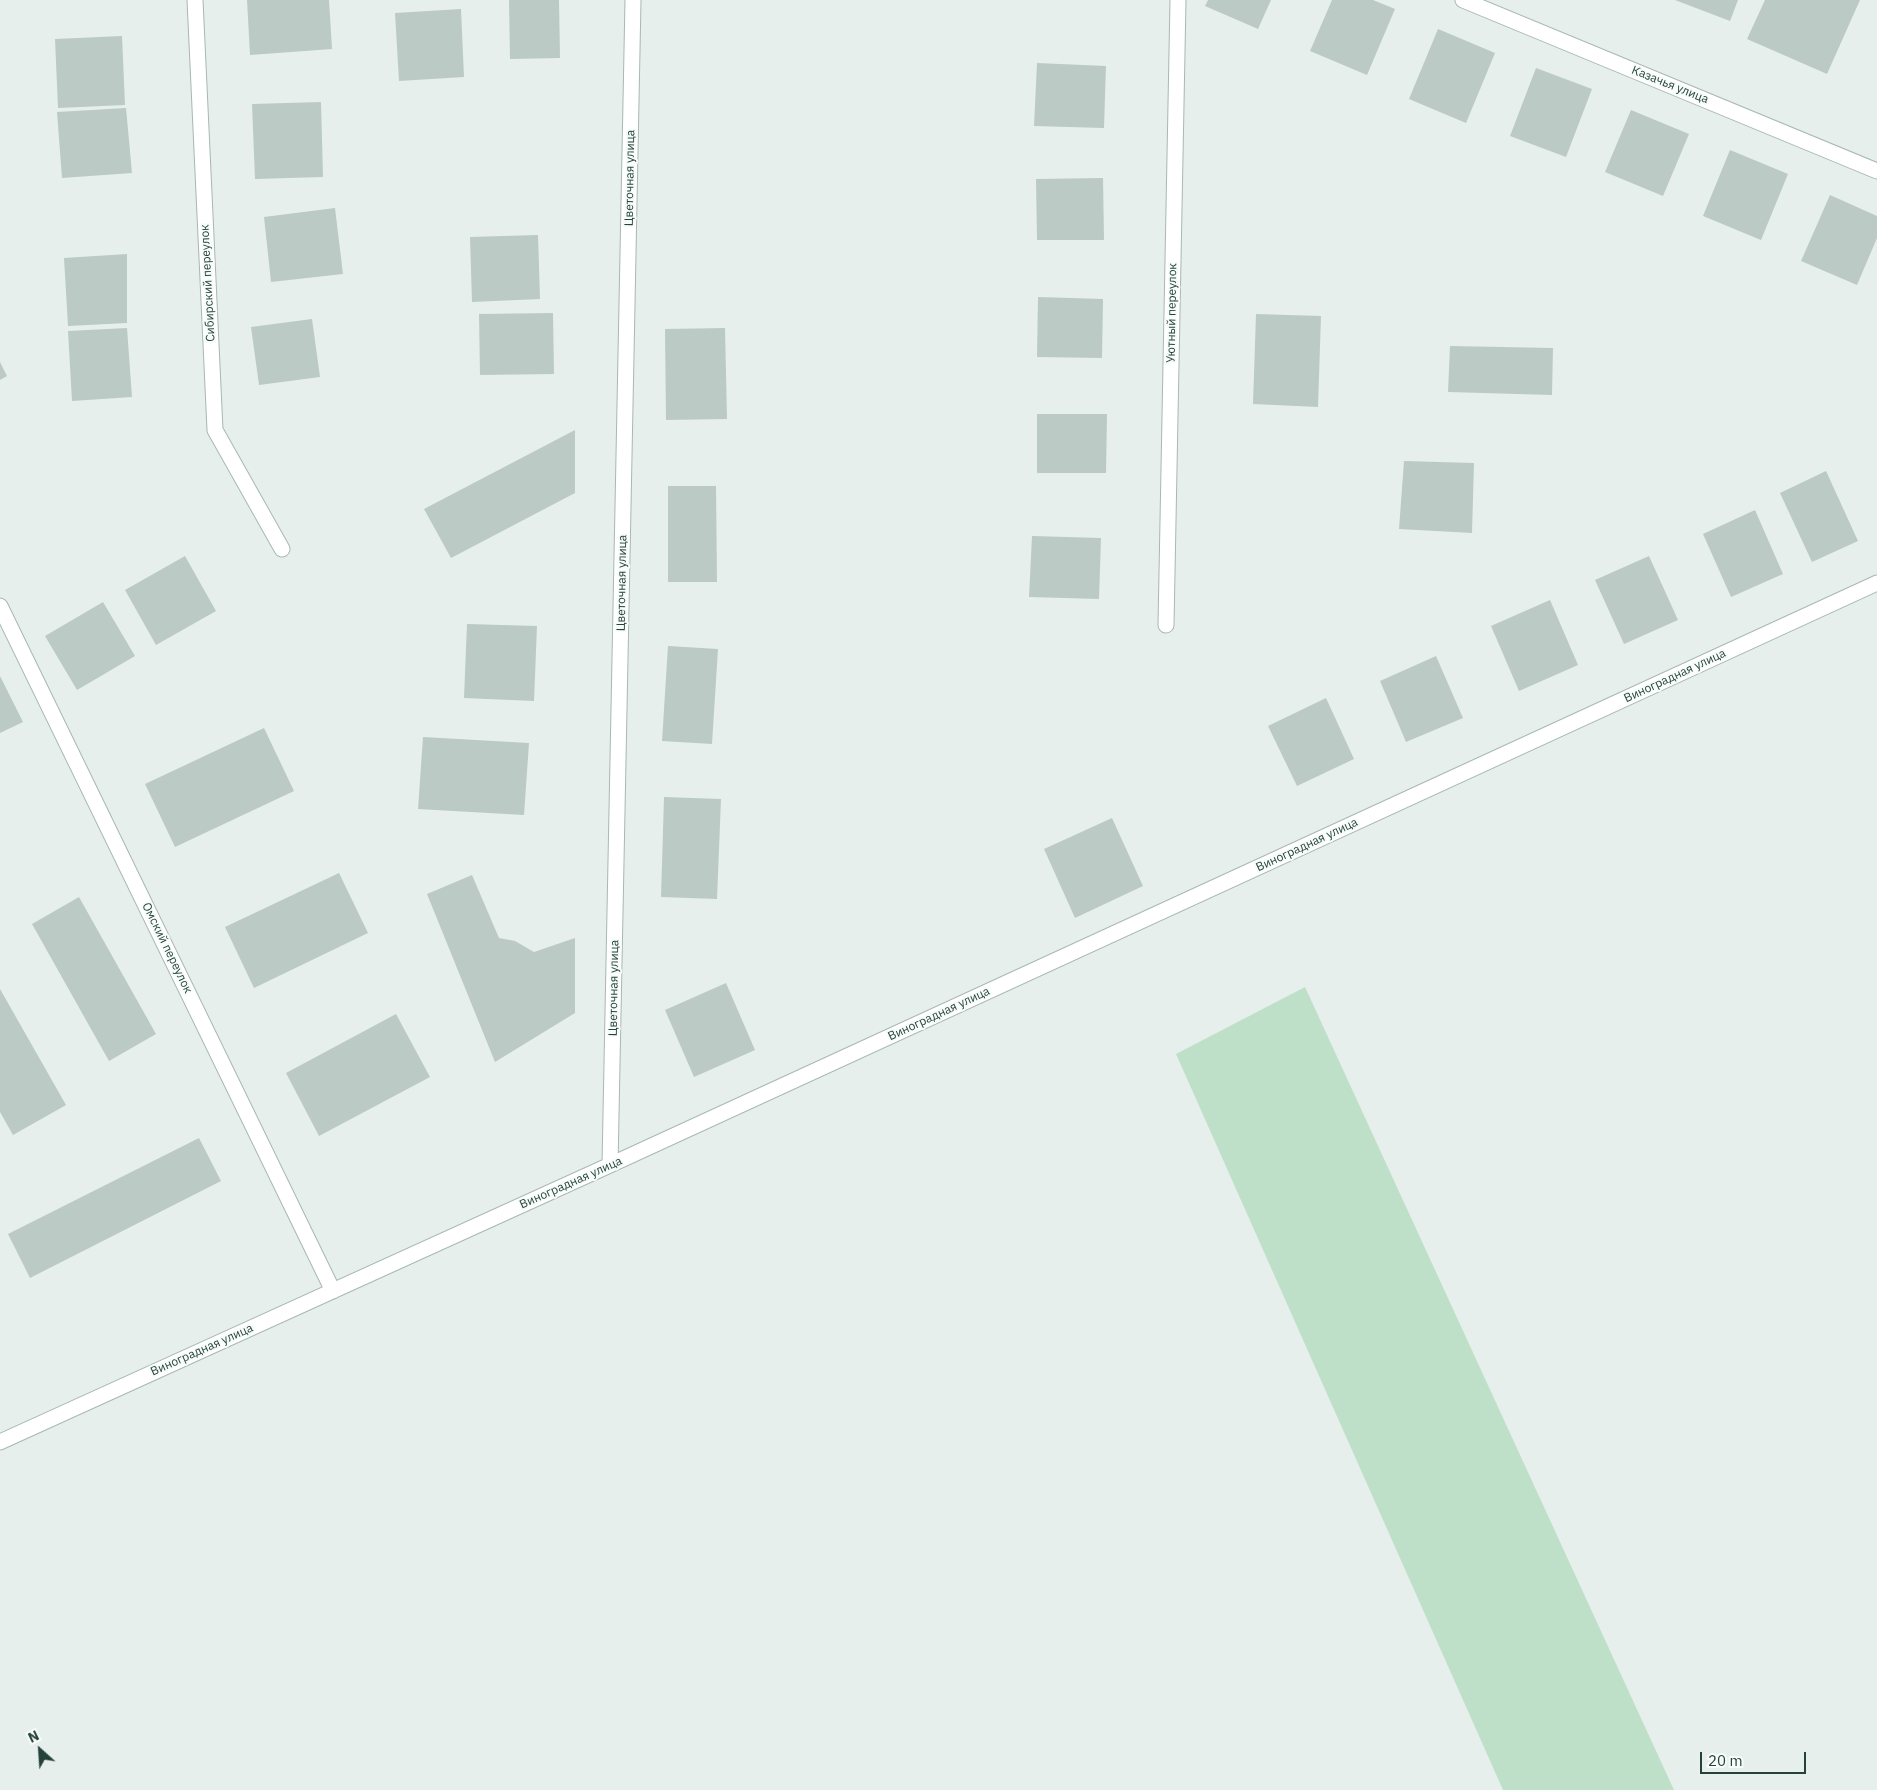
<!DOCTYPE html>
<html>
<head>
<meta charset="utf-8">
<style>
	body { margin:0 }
	#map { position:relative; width:1877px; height:1790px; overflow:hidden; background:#e6efeb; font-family:"IBM Plex Sans",sans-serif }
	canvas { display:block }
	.north { position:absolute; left:15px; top:1725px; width:50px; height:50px; -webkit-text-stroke:4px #f7fbf9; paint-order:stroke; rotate:334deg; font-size:14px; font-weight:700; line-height:20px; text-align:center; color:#24423a }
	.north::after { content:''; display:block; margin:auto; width:18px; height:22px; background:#24423a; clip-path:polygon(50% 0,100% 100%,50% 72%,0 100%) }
	.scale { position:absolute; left:1700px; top:1752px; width:106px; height:22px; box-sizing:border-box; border:2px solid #24423a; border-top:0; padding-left:6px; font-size:15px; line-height:18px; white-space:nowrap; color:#24423a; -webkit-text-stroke:4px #f7fbf9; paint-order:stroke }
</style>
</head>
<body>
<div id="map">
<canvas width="1877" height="1790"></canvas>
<div class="north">N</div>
<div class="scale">20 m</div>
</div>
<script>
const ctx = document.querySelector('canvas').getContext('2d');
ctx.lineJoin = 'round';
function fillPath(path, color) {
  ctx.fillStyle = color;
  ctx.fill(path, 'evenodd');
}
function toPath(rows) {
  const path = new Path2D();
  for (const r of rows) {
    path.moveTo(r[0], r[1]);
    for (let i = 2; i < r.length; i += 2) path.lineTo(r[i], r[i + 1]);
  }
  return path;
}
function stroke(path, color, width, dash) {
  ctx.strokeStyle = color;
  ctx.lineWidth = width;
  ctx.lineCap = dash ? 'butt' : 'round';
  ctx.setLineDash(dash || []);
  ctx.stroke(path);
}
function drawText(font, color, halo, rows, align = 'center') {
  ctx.font = font + ' "IBM Plex Sans",sans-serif';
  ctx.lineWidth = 4;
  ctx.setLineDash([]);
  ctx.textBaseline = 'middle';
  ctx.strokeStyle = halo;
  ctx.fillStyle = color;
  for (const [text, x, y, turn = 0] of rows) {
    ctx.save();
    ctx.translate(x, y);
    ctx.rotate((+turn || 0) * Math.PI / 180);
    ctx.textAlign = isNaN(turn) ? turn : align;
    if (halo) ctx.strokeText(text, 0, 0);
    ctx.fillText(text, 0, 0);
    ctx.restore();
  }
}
const green = toPath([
	[1305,987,1674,1790,1503,1790,1176,1054]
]);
const building = toPath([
	[247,0,329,0,332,49,250,55],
	[509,0,559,0,560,58,510,59],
	[1208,0,1271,0,1258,29,1205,6],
	[1332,0,1373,0,1395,9,1367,75,1310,51],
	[1675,0,1738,0,1730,21],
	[1765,0,1860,0,1827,74,1747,39],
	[461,9,464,77,399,81,395,13],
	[1438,29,1495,53,1466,123,1409,99],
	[122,36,125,105,58,108,55,39],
	[1037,63,1106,66,1104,128,1034,126],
	[1536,68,1592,89,1566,157,1510,136],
	[321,102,323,177,255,179,252,104],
	[126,108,132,173,62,178,57,112],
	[1631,110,1689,134,1663,196,1605,172],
	[1730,150,1788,174,1761,240,1703,216],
	[1103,178,1104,240,1037,240,1036,179],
	[1830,195,1877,216,1877,238,1857,285,1801,261],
	[335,208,343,274,271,282,264,217],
	[538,235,540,299,472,302,470,237],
	[127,254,127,323,68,326,64,258],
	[1038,297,1103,299,1102,358,1037,357],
	[553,313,554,374,480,375,479,314],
	[1256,314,1321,316,1318,407,1253,404],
	[312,319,320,377,259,385,251,327],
	[127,328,132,397,72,401,68,331],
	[725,328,727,419,666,420,665,329],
	[1450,346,1553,348,1552,395,1448,392],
	[0,362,7,376,0,380],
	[1037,414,1107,414,1106,473,1037,473],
	[575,430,575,493,451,558,424,509],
	[1404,461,1474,463,1472,533,1399,529],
	[1826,471,1858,541,1812,562,1780,493],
	[668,486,716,486,717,582,668,582],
	[1755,510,1783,574,1731,597,1703,534],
	[1032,536,1101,538,1099,599,1029,597],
	[185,556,216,611,156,645,125,590],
	[1649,556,1678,620,1624,644,1595,580],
	[1550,600,1578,665,1519,691,1491,626],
	[103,602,135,656,77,690,45,636],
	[467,624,537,626,534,701,464,698],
	[668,646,718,649,712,744,662,741],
	[1436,656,1463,718,1406,742,1380,681],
	[0,676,23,722,0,733],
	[1326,698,1354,759,1297,786,1268,726],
	[264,728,294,791,175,847,145,784],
	[423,737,529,743,524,815,418,809],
	[664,797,721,799,717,899,661,897],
	[1112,818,1143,886,1075,918,1044,849],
	[339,873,368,933,254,988,225,927],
	[472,875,499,938,515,941,534,952,575,938,575,1013,495,1062,427,894],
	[79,897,156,1034,109,1061,32,924],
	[726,983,755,1050,694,1077,665,1010],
	[0,989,66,1105,13,1135,0,1112],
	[396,1014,430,1077,319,1136,286,1073],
	[199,1138,221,1181,30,1278,8,1234]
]);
const minor = toPath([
	[195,0,215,430,282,549],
	[1463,0,1877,171],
	[0,606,333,1291],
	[1166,625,1178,0],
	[610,1165,633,0],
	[0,1442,610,1165,1877,583]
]);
const streetNames = [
	["Казачья улица",1670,85,22],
	["Цветочная улица",630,178,-89],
	["Сибирский переулок",208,283,-93],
	["Уютный переулок",1172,313,-89],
	["Цветочная улица",622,583,-89],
	["Виноградная улица",1675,676,-25],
	["Виноградная улица",1307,845,-25],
	["Омский переулок",167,948,64],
	["Цветочная улица",614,988,-89],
	["Виноградная улица",939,1014,-25],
	["Виноградная улица",571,1183,-24],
	["Виноградная улица",202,1350,-24]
];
fillPath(green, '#bfe0c8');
fillPath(building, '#bbcac4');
stroke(minor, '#a8b8b2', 17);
stroke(minor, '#fff', 15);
drawText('12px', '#24423a', '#f7fbf9', streetNames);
</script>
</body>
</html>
